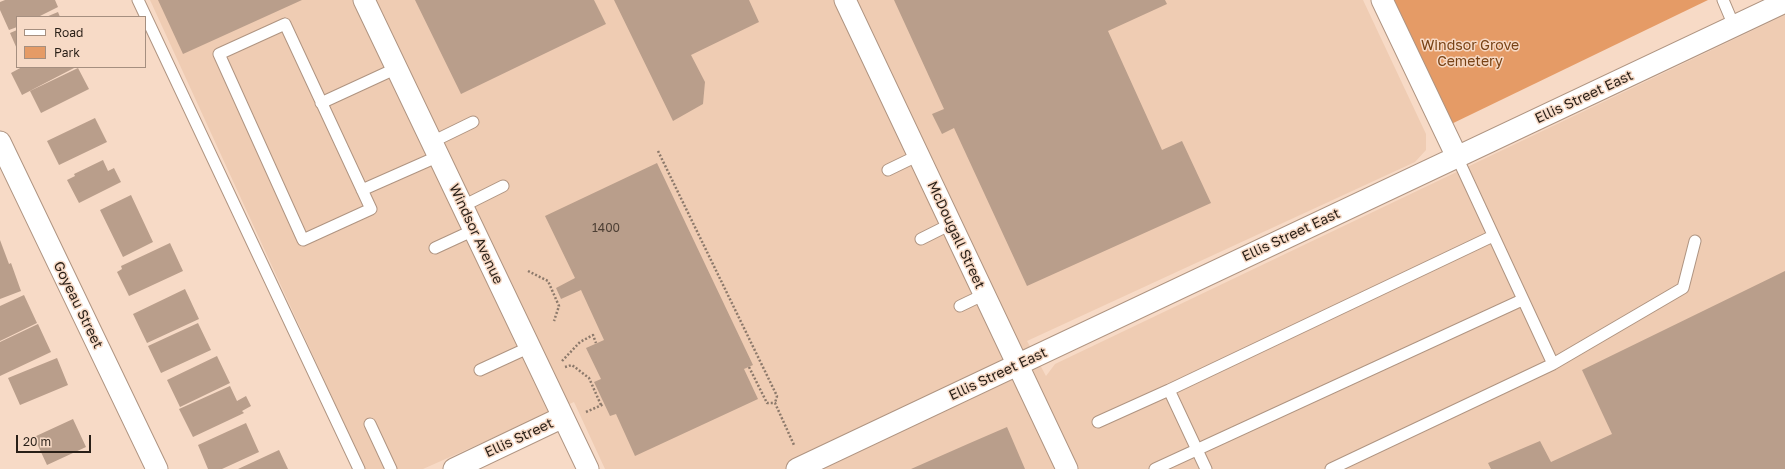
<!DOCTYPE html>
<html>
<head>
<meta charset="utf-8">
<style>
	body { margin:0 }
	#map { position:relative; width:1785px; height:469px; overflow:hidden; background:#f7dac6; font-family:"Golos Text",sans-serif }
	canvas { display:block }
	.legend { position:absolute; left:16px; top:16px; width:130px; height:52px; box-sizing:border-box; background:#f7dac6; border:1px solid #a58f80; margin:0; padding:5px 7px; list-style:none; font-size:12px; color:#291f17 }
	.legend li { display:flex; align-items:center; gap:8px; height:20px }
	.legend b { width:20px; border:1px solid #a58f80 }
	.scale { position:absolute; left:16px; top:435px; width:75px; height:18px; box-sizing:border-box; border:2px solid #291f17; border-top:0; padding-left:5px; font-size:12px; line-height:14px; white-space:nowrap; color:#291f17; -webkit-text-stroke:3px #f7dac6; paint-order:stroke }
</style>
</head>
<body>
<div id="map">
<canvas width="1785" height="469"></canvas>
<ul class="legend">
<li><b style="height:5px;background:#fff"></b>Road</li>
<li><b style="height:11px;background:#e59b66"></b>Park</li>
</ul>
<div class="scale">20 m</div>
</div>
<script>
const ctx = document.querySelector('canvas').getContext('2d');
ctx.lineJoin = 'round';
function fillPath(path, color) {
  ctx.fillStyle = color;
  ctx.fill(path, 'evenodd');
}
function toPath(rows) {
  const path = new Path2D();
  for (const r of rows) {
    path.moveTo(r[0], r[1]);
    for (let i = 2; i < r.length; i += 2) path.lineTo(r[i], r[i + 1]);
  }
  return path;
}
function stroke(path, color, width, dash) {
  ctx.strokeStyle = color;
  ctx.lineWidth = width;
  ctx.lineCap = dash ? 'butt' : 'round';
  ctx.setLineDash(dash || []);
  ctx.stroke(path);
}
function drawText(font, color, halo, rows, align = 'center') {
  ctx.font = font + ' "Golos Text",sans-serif';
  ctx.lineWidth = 3;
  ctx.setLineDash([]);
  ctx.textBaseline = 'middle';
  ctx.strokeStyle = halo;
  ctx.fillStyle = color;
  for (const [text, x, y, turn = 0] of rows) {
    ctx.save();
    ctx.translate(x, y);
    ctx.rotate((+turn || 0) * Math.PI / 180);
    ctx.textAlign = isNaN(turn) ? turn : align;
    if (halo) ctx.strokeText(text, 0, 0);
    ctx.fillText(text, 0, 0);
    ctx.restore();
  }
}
const built = toPath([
	[150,0,1363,0,1426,134,1426,150,1415,162,1027,341,1046,376,1055,364,1785,15,1785,469,605,469,574,402,423,469,365,469]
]);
const green = toPath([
	[1384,0,1708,0,1443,128]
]);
const building = toPath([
	[5,0,55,0,58,7,38,17,17,17,17,27,9,30,0,10,0,2],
	[158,0,302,0,183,54],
	[415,0,594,0,606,24,461,94],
	[614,0,749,0,759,22,691,55,705,82,703,104,673,121],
	[894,0,1165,0,1167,4,1108,31,1162,150,1182,141,1211,203,1027,286,954,128,942,134,932,114,944,109],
	[58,12,60,17,46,17],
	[17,30,17,49,10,33],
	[22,67,76,67,22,95,11,73],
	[78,68,89,89,41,113,30,91],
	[95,118,107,142,59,165,47,141],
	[103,160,108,171,114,168,121,182,79,203,67,180,75,176,74,174],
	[657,163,753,365,744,369,758,399,635,456,616,414,610,416,594,382,601,379,586,348,604,340,581,290,561,299,556,288,575,278,545,216],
	[131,195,153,242,123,257,100,210],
	[0,240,9,264,11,263,21,291,0,299],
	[170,243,183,271,129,296,117,272,122,269,121,266],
	[1785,271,1785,469,1491,469,1488,463,1540,441,1551,462,1612,434,1582,370],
	[185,289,199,319,147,343,133,314],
	[24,295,37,323,0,341,0,306],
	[198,323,211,350,161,373,148,346],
	[38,324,51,352,0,376,0,342],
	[217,356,230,383,180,407,167,380],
	[57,358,68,385,20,405,8,378],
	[230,386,237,401,246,396,251,406,242,411,244,413,193,437,179,409],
	[73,419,86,447,47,465,34,437],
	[246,423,259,452,222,469,208,469,198,445],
	[1007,427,1025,469,911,469,970,443],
	[279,450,288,469,238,469]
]);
const path = toPath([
	[658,151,777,396,775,403],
	[528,271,548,281,559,306,554,321],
	[562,361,580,342,593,335,596,343],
	[565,367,572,365,589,378,601,405],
	[749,367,767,403,775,403,794,445],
	[586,412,604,404]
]);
const service = toPath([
	[138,0,359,469],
	[1723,0,1734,26],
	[285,24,371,209,303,240,219,54,285,24],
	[321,103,397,68],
	[432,142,473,122],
	[888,170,919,155],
	[362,190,439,156],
	[463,206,503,186],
	[921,239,951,224],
	[435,248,474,230],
	[960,306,985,294],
	[1553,364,1683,288,1695,241],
	[480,370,530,347],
	[1098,422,1169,390],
	[370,424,391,469],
	[1155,469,1522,300],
	[1206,469,1169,390,1493,236],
	[1331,469,1553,364,1457,157]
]);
const minor = toPath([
	[364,0,588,469],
	[845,0,1067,469],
	[1382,0,1457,157],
	[0,142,157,469],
	[454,469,563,417],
	[797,469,1785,2]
]);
const numberNames = [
	["1400",606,228]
];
const parkNames = [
	["Windsor Grove",1470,46],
	["Cemetery",1470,62]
];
const streetNames = [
	["Ellis Street East",1584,97,-25],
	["Windsor Avenue",476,234,65],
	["McDougall Street",956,235,65],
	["Ellis Street East",1291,235,-25],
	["Goyeau Street",78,305,64],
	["Ellis Street East",998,374,-25],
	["Ellis Street",519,438,-25]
];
fillPath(built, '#efccb3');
fillPath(green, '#e59b66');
fillPath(building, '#b99e8b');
stroke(service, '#af9481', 13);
stroke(minor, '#af9481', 23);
stroke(path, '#8c796b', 2.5, [2, 2]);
stroke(service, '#fff', 11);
stroke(minor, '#fff', 21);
drawText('12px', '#4d3f34', null, numberNames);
drawText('14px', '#784215', '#f7dac6', parkNames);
drawText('14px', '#291f17', '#f7dac6', streetNames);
</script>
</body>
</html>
